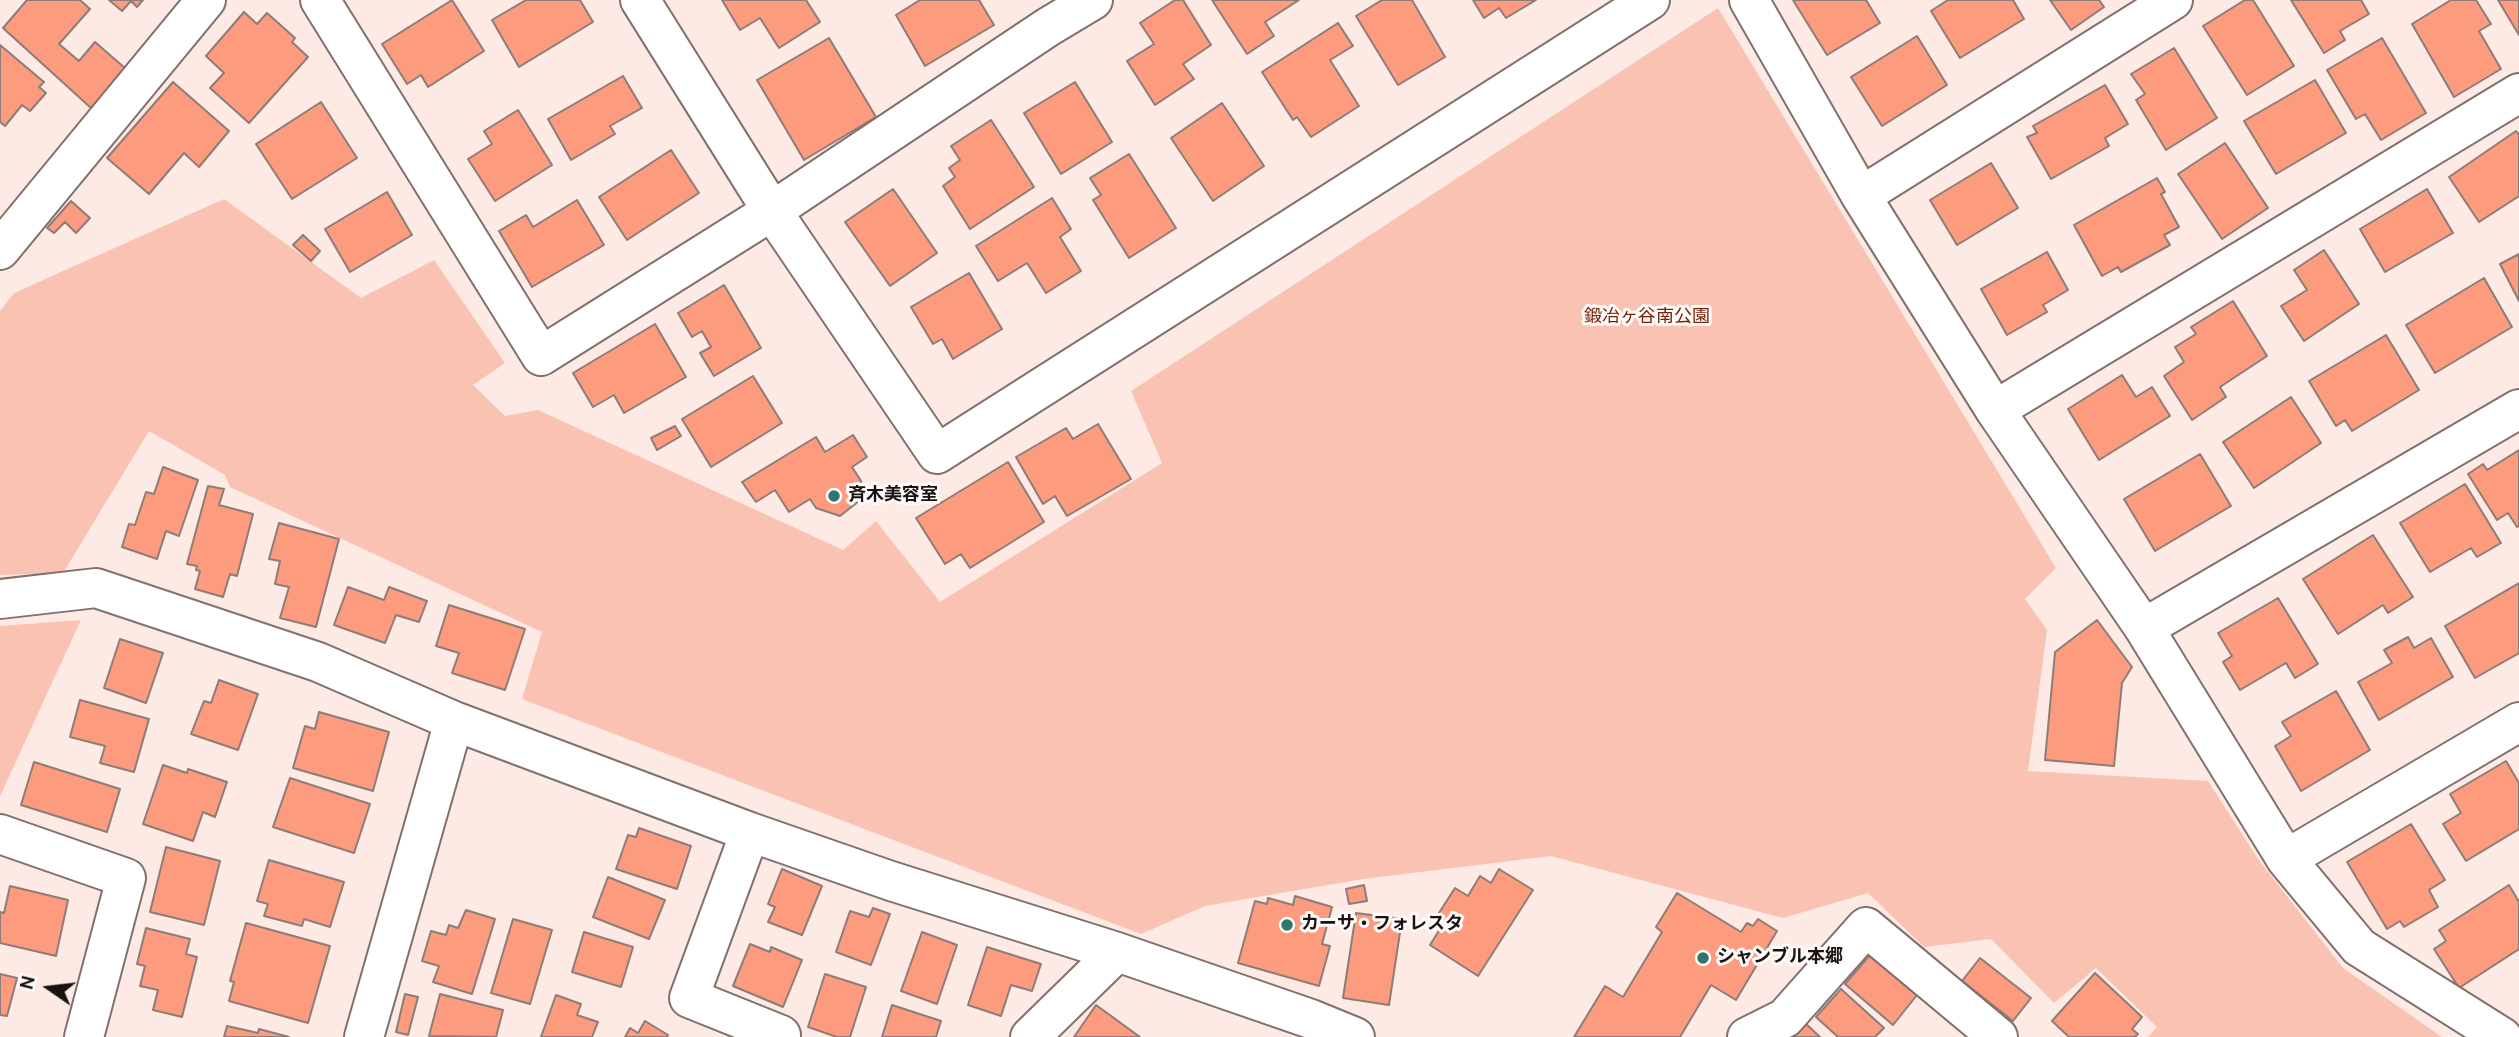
<!DOCTYPE html>
<html>
<head>
<meta charset="utf-8">
<style>
	body { margin:0 }
	#map { position:relative; width:2519px; height:1037px; overflow:hidden; background:#fdeae4; font-family:Overpass,sans-serif }
	canvas { display:block }
	.north { position:absolute; left:14px; top:953px; width:70px; height:70px; -webkit-text-stroke:5px #fffbfa; paint-order:stroke; rotate:284deg; font-size:19px; font-weight:700; line-height:28px; text-align:center; color:#181210 }
	.north::after { content:''; display:block; margin:auto; width:24px; height:32px; background:#181210; clip-path:polygon(50% 0,100% 100%,50% 72%,0 100%) }
</style>
</head>
<body>
<div id="map">
<canvas width="2519" height="1037"></canvas>
<div class="north">N</div>
</div>
<script>
const ctx = document.querySelector('canvas').getContext('2d');
ctx.lineJoin = 'round';
function fillPath(path, color) {
  ctx.fillStyle = color;
  ctx.fill(path, 'evenodd');
}
function toPath(rows) {
  const path = new Path2D();
  for (const r of rows) {
    path.moveTo(r[0], r[1]);
    for (let i = 2; i < r.length; i += 2) path.lineTo(r[i], r[i + 1]);
  }
  return path;
}
function stroke(path, color, width, dash) {
  ctx.strokeStyle = color;
  ctx.lineWidth = width;
  ctx.lineCap = dash ? 'butt' : 'round';
  ctx.setLineDash(dash || []);
  ctx.stroke(path);
}
function drawText(font, color, halo, rows, align = 'center') {
  ctx.font = font + ' Overpass,"Noto Sans JP",sans-serif';
  ctx.lineWidth = 6;
  ctx.setLineDash([]);
  ctx.textBaseline = 'middle';
  ctx.strokeStyle = halo;
  ctx.fillStyle = color;
  for (const [text, x, y, turn = 0] of rows) {
    ctx.save();
    ctx.translate(x, y);
    ctx.rotate((+turn || 0) * Math.PI / 180);
    ctx.textAlign = isNaN(turn) ? turn : align;
    if (halo) ctx.strokeText(text, 0, 0);
    ctx.fillText(text, 0, 0);
    ctx.restore();
  }
}
const green = toPath([
	[1718,8,2056,568,2025,599,2047,630,2028,771,2208,781,2258,859,2343,968,2442,1037,2148,1037,2157,1027,2096,968,2054,1003,1991,939,1924,947,1868,893,1783,918,1551,856,1363,879,1205,906,1141,934,522,699,542,632,230,487,225,475,149,431,63,573,0,575,0,311,14,293,224,199,361,298,434,260,505,363,473,385,505,416,538,410,843,550,876,521,940,602,1162,463,1131,391],
	[81,620,0,796,0,626]
]);
const building = toPath([
	[27,0,80,0,90,9,59,44,79,61,95,42,126,69,91,108,3,28,27,0],
	[109,0,143,0,137,7,131,1,122,11,109,0],
	[452,0,484,51,428,87,421,75,407,84,382,44,452,0],
	[526,0,580,0,593,22,519,67,492,20,526,0],
	[722,0,806,0,820,22,779,48,760,18,740,30,722,0],
	[920,0,979,0,994,25,925,66,896,15,920,0],
	[1175,0,1183,0,1211,45,1183,64,1194,79,1155,105,1127,61,1154,44,1140,23,1175,0],
	[1212,0,1299,0,1265,22,1274,36,1247,54,1212,0],
	[1382,0,1412,0,1445,57,1398,85,1356,16,1382,0],
	[1473,0,1536,0,1506,18,1499,8,1484,18,1473,0],
	[1793,0,1866,0,1880,23,1827,55,1793,0],
	[1948,0,2013,0,2024,19,1960,58,1931,11,1948,0],
	[2050,0,2099,0,2104,7,2071,30,2050,0],
	[2245,0,2253,0,2294,66,2247,95,2203,26,2245,0],
	[2291,0,2361,0,2369,14,2340,31,2345,40,2324,53,2291,0],
	[2451,0,2476,0,2491,24,2479,31,2501,69,2454,97,2412,24,2451,0],
	[2498,0,2519,0,2519,35,2498,0],
	[244,12,257,24,267,13,295,38,292,42,308,57,249,123,210,88,224,73,206,56,244,12],
	[1338,23,1353,46,1330,60,1359,106,1311,137,1297,117,1293,120,1262,72,1338,23],
	[1917,36,1947,85,1882,126,1851,77,1917,36],
	[829,38,876,117,804,160,757,80,829,38],
	[2382,38,2426,113,2381,140,2365,114,2356,119,2327,70,2382,38],
	[0,45,44,82,39,87,46,93,30,111,22,105,5,126,0,122,0,45],
	[2174,48,2217,118,2166,150,2136,100,2145,94,2131,74,2174,48],
	[623,76,642,108,610,126,615,134,571,160,548,119,623,76],
	[2315,80,2346,133,2276,174,2244,121,2315,80],
	[173,82,229,131,199,167,184,153,149,194,107,158,173,82],
	[1075,82,1112,142,1061,174,1024,113,1075,82],
	[2105,85,2128,124,2105,138,2109,146,2051,179,2027,137,2037,133,2033,126,2105,85],
	[321,102,357,158,292,199,256,144,321,102],
	[1222,103,1264,166,1213,201,1171,138,1222,103],
	[518,110,552,165,495,201,468,159,492,144,484,131,518,110],
	[991,120,1034,187,970,229,943,186,955,177,949,168,960,160,951,146,991,120],
	[2516,131,2519,135,2519,196,2479,222,2449,177,2516,131],
	[2225,143,2268,208,2222,239,2178,174,2225,143],
	[671,150,699,193,627,240,599,197,671,150],
	[1129,154,1176,228,1129,258,1093,200,1101,195,1090,178,1129,154],
	[1991,163,2018,208,1957,245,1930,200,1991,163],
	[2157,178,2165,192,2161,194,2179,227,2164,235,2170,245,2121,272,2118,267,2102,276,2074,225,2157,178],
	[893,189,937,253,890,286,845,222,893,189],
	[2427,189,2453,233,2385,272,2360,229,2427,189],
	[387,192,412,235,350,272,325,229,387,192],
	[1052,198,1071,229,1060,237,1081,271,1046,293,1027,263,998,281,976,246,1052,198],
	[577,200,604,245,532,287,499,231,526,215,533,227,577,200],
	[71,201,90,218,76,233,65,222,54,233,47,228,71,201],
	[303,235,320,251,311,261,293,245,303,235],
	[2324,250,2359,304,2304,341,2281,306,2307,290,2294,270,2324,250],
	[2047,252,2068,290,2043,305,2047,312,2007,335,1981,289,2047,252],
	[2519,254,2519,301,2500,264,2519,254],
	[969,273,1002,329,953,359,942,339,933,344,911,307,969,273],
	[2484,278,2512,327,2435,373,2406,325,2484,278],
	[724,285,761,348,714,376,700,353,711,347,702,331,692,337,678,313,724,285],
	[2233,301,2267,356,2220,387,2226,397,2192,420,2164,376,2184,362,2175,347,2196,334,2191,327,2233,301],
	[655,324,686,377,624,413,614,395,593,407,573,373,655,324],
	[2386,335,2419,390,2352,431,2345,420,2336,426,2309,381,2386,335],
	[2122,375,2136,397,2152,387,2170,416,2099,460,2068,409,2122,375],
	[753,376,782,423,711,467,682,419,753,376],
	[2291,397,2321,443,2254,488,2223,442,2291,397],
	[1098,424,1131,479,1067,516,1055,496,1043,504,1016,457,1066,428,1073,439,1098,424],
	[675,426,681,436,657,450,651,438,675,426],
	[853,435,867,457,852,467,861,481,859,501,840,516,816,508,810,499,789,512,775,490,756,502,742,482,816,437,825,452,853,435],
	[2519,450,2519,526,2517,527,2508,513,2497,520,2468,474,2483,464,2487,470,2519,450],
	[2200,454,2231,506,2155,551,2124,499,2200,454],
	[1008,462,1044,522,970,568,961,554,945,564,916,518,1008,462],
	[163,467,198,480,179,536,166,531,157,559,122,547,129,524,135,525,146,492,154,494,163,467],
	[2465,484,2501,543,2477,557,2471,548,2430,572,2400,523,2465,484],
	[208,486,224,489,219,505,253,514,237,576,230,574,223,597,195,589,200,571,196,570,197,566,187,564,208,486],
	[279,523,339,539,316,627,280,618,289,587,275,584,280,561,269,559,279,523],
	[2373,535,2413,597,2388,613,2383,605,2338,634,2303,579,2373,535],
	[2519,583,2519,653,2475,678,2445,626,2519,583],
	[348,587,384,600,389,587,427,601,419,622,396,615,385,643,334,625,348,587],
	[2278,598,2318,664,2295,678,2286,663,2240,690,2223,662,2232,656,2218,633,2278,598],
	[449,605,525,629,505,690,452,673,459,653,436,646,449,605],
	[2097,620,2132,667,2122,683,2114,766,2045,760,2055,652,2097,620],
	[2408,637,2414,648,2431,638,2453,677,2379,720,2358,682,2392,663,2384,650,2408,637],
	[120,639,163,653,146,703,104,688,120,639],
	[219,680,258,694,238,750,191,734,204,701,211,703,219,680],
	[2336,691,2370,750,2301,791,2275,746,2291,736,2282,722,2336,691],
	[80,700,149,719,134,772,100,763,105,746,70,737,80,700],
	[319,712,389,732,373,791,293,768,305,726,315,729,319,712],
	[2506,761,2519,783,2519,829,2466,861,2443,824,2461,813,2450,794,2506,761],
	[34,762,120,789,107,832,21,805,34,762],
	[163,765,187,773,188,769,227,782,215,817,203,812,193,841,143,824,163,765],
	[290,778,370,804,354,853,273,827,290,778],
	[2411,824,2445,880,2429,890,2438,907,2404,927,2400,921,2387,929,2347,862,2411,824],
	[639,828,691,846,677,889,616,869,628,835,636,837,639,828],
	[166,847,220,861,204,925,150,912,166,847],
	[269,860,344,882,330,927,304,919,302,926,264,916,268,904,257,901,269,860],
	[782,869,822,886,802,935,768,922,775,907,768,904,782,869],
	[1499,869,1533,890,1478,976,1430,945,1445,921,1437,916,1455,888,1468,896,1480,876,1491,883,1499,869],
	[608,877,665,900,649,939,593,917,608,877],
	[1364,885,1367,901,1349,904,1346,889,1364,885],
	[2509,885,2519,902,2519,949,2459,988,2434,949,2446,941,2439,930,2509,885],
	[10,886,68,900,56,956,0,943,0,912,4,913,10,886],
	[1677,893,1741,932,1747,923,1753,926,1758,919,1777,931,1736,1000,1711,985,1680,1037,1574,1037,1605,986,1623,997,1662,932,1656,927,1677,893],
	[1295,896,1332,907,1322,944,1330,946,1319,986,1238,963,1255,901,1267,904,1268,898,1293,905,1295,896],
	[873,908,890,914,871,965,836,952,850,911,869,917,873,908],
	[466,910,495,919,472,994,433,982,439,966,422,961,431,931,446,935,449,925,458,928,466,910],
	[1356,913,1402,919,1389,1005,1343,998,1356,913],
	[513,919,552,930,530,1004,491,993,513,919],
	[246,923,330,946,308,1023,229,1001,234,982,230,981,246,923],
	[146,928,190,939,186,954,197,957,182,1017,153,1010,158,990,140,986,145,966,137,964,146,928],
	[584,932,633,947,621,987,572,972,584,932],
	[922,932,957,945,937,1004,901,991,922,932],
	[750,944,770,952,771,947,802,960,783,1007,733,986,750,944],
	[987,947,1041,964,1032,991,1011,985,1001,1016,968,1005,987,947],
	[1870,955,1917,995,1893,1025,1845,984,1870,955],
	[1980,958,2031,998,2013,1021,1962,981,1980,958],
	[2095,973,2142,1017,2132,1029,2138,1034,2135,1037,2069,1037,2052,1021,2095,973],
	[0,974,17,978,7,1016,0,1015,0,974],
	[825,974,866,987,850,1037,837,1037,808,1027,825,974],
	[1841,989,1884,1028,1875,1037,1838,1037,1816,1017,1841,989],
	[405,994,418,997,408,1035,396,1032,405,994],
	[440,994,503,1010,496,1037,429,1036,440,994],
	[556,995,581,1004,577,1015,598,1022,592,1037,541,1037,556,995],
	[892,1005,941,1021,936,1037,882,1037,892,1005],
	[1096,1005,1140,1037,1074,1037,1096,1005],
	[645,1021,668,1035,667,1037,625,1037,630,1028,638,1033,645,1021],
	[1805,1023,1820,1037,1792,1037,1805,1023],
	[227,1026,258,1033,259,1029,289,1037,224,1037,227,1026]
]);
const minor = toPath([
	[320,0,541,356,772,211,1048,27,1093,0],
	[1749,0,1861,196,1995,410,2144,628,2286,859,2359,947,2502,1037],
	[1861,196,2173,0],
	[0,250,206,0],
	[1995,410,2519,93],
	[0,599,96,588,318,662,454,721,750,832,891,881,1117,952,1311,1019,1355,1037],
	[2144,628,2519,409],
	[750,832,689,998,781,1035],
	[0,834,126,878,84,1037],
	[2286,859,2519,722],
	[364,1037,454,721],
	[1030,1037,1117,952],
	[1747,1037,1785,1018,1866,927,1998,1037]
]);
const tertiary = toPath([
	[640,0,772,211,937,454,1650,0]
]);
const markers = [
	[834,496,7,"#2f7670"],
	[1287,925,7,"#2f7670"],
	[1703,958,7,"#2f7670"]
];
const parkNames = [
	["鍛冶ヶ谷南公園",1647,318]
];
const poiNames = [
	["斉木美容室",848,496],
	["カーサ・フォレスタ",1301,925],
	["シャンブル本郷",1717,958]
];
fillPath(green, '#fac2b2');
fillPath(building, '#fd9b7f');
stroke(building, '#8d7c77', 2);
stroke(minor, '#81706b', 42);
stroke(tertiary, '#81706b', 42);
stroke(minor, '#fff', 38);
stroke(tertiary, '#fff', 38);
for (const [x, y, r, color] of markers) {
  const dot = new Path2D();
  dot.arc(x, y, r, 0, 2 * Math.PI);
  ctx.fillStyle = color;
  ctx.fill(dot);
  stroke(dot, '#fffbfa', 2.5);
}
drawText('18px', '#782205', '#fffbfa', parkNames);
drawText('bold 18px', '#181210', '#fffbfa', poiNames, 'left');
</script>
</body>
</html>
